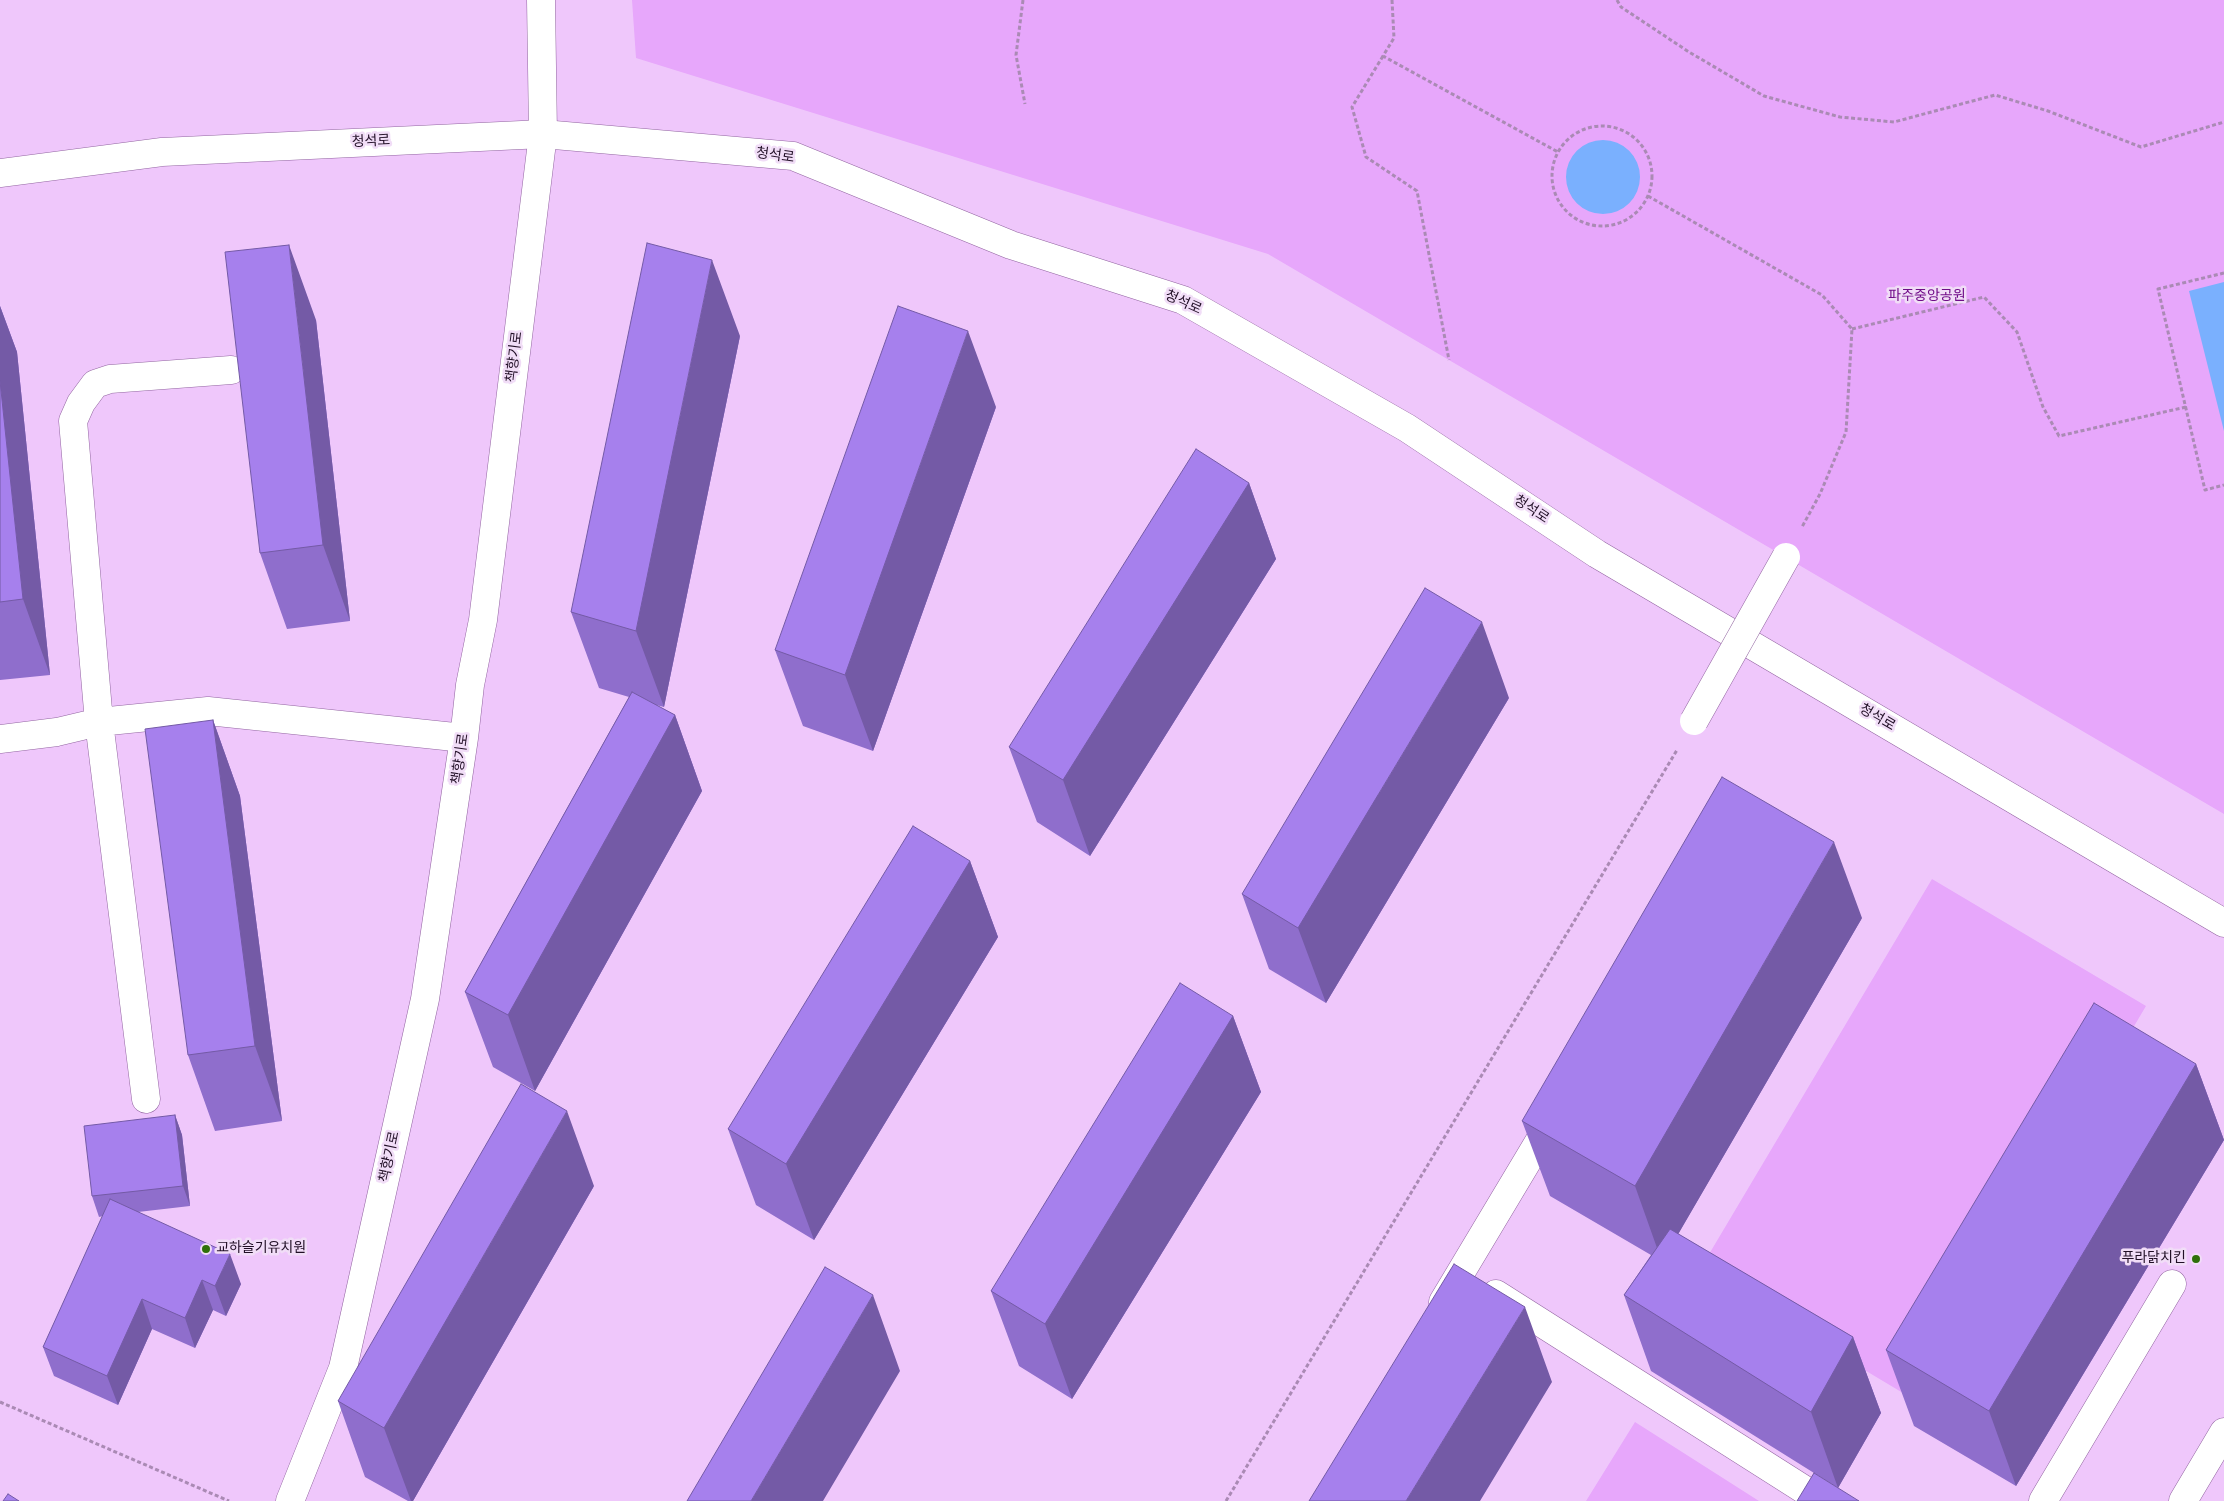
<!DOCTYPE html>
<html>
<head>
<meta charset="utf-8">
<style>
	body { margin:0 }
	canvas { display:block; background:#efc7fb }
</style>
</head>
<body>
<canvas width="2224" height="1501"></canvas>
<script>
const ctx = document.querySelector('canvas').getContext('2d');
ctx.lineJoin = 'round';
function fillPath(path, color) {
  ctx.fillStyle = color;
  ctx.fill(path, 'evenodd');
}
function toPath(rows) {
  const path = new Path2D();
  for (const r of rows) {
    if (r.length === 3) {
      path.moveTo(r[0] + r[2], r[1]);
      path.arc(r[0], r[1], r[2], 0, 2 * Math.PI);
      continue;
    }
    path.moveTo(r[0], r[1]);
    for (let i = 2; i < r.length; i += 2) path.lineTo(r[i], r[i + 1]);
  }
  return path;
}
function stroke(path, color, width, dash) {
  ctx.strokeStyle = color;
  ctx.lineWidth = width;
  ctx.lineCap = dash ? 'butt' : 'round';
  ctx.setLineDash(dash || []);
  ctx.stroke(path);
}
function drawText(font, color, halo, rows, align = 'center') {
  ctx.font = font + ' Jost,"Noto Sans KR",sans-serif';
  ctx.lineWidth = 5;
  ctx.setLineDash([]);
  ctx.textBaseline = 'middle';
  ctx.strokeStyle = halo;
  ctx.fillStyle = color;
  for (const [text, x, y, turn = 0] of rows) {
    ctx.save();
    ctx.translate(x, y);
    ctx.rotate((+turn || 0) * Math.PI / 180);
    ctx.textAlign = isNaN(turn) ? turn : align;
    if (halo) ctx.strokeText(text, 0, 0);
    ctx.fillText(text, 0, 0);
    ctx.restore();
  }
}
const green = toPath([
	[632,0,2224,0,2224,814,1268,254,636,58],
	[1932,879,2146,1006,1913,1399,1699,1271],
	[1635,1422,1759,1501,1586,1501]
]);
const water = toPath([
	[1603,177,37],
	[2224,282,2224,431,2189,291]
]);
const path = toPath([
	[1023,0,1016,55,1025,104],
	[1392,0,1394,38,1383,56,1558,152],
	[1617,0,1621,7,1689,52,1764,96,1840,117,1894,122,1995,95,2048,111,2141,147,2224,122],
	[1383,56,1352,107,1366,157,1417,191,1449,360],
	[1602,176,50],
	[1648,196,1822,295,1852,329,1846,432,1820,494,1802,527],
	[2224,273,2158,289,2205,490,2224,485],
	[1852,329,1984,297,2017,332,2043,407,2059,436,2186,407],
	[0,1402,229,1501],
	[1226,1501,1677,750]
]);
const minor = toPath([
	[0,739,57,732,99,722,208,711,464,738],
	[146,1099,99,722,73,421,81,403,95,384,110,379,231,370],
	[1496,1294,1822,1501],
	[1443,1302,1552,1120],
	[290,1501,343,1368,425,999,464,738,470,685,483,620,543,134,541,0],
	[2043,1501,2172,1284],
	[2183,1501,2224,1432]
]);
const major = toPath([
	[0,173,162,152,543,134,793,156,1011,245,1183,300,1407,428,1597,554,2224,923]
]);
const minorBridge = toPath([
	[1694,721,1786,557]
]);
const wall = toPath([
	[0,306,17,352,50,675,0,680],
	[316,320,350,621,287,629,260,553],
	[740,336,664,707,656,705,675,715,702,791,535,1091,493,1067,465,992,629,697,599,688,571,612],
	[996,407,873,751,803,726,775,650],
	[1249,483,1276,559,1090,856,1037,822,1009,747],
	[1509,698,1326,1003,1269,969,1242,894],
	[213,720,240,796,282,1121,215,1131,188,1055],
	[970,861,998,937,814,1240,756,1205,728,1129],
	[1862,918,1678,1234,1853,1337,1881,1413,1838,1488,1651,1371,1624,1295,1651,1255,1550,1196,1522,1121],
	[1233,1016,1261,1092,1072,1399,1019,1366,991,1291],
	[2196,1064,2224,1140,2016,1486,1914,1426,1886,1350],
	[175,1115,182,1135,190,1206,138,1212,241,1284,226,1316,213,1310,195,1348,152,1329,118,1405,54,1376,43,1347,103,1216,99,1217,92,1196],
	[594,1186,413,1501,408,1501,365,1477,338,1401]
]);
const shadedWall = toPath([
	[289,245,316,320,350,621,323,545],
	[712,260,740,336,664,707,636,631],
	[0,306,17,352,50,675,23,599,0,381],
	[968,331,996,407,873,751,845,675],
	[1249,483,1276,559,1090,856,1063,780],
	[1482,622,1509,698,1326,1003,1298,928],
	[675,715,702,791,535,1091,508,1015],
	[213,720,240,796,282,1121,255,1046],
	[1834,842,1862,918,1662,1262,1635,1186],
	[970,861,998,937,814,1240,786,1164],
	[1233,1016,1261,1092,1072,1399,1045,1324],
	[2196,1064,2224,1140,2016,1486,1989,1411],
	[567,1111,594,1186,413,1501,411,1501,384,1428],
	[175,1115,182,1135,190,1206,183,1186],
	[230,1254,241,1284,226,1316,215,1286],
	[202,1280,213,1310,195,1348,185,1318],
	[873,1295,900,1371,823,1501,751,1501],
	[142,1299,152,1329,118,1405,107,1376],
	[1525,1307,1552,1382,1480,1501,1406,1501],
	[1853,1337,1881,1413,1838,1488,1811,1412]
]);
const building = toPath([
	[647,243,712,260,636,631,571,612,647,243],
	[289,245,323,545,260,553,225,252,289,245],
	[898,306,968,331,845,675,775,650,898,306],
	[0,381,23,599,0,602,0,381],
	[1196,449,1249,483,1063,780,1009,747,1196,449],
	[1425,588,1482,622,1298,928,1242,894,1425,588],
	[632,692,675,715,508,1015,465,992,632,692],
	[213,720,255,1046,188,1055,145,729,213,720],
	[1722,777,1834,842,1635,1186,1522,1121,1722,777],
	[913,826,970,861,786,1164,728,1129,913,826],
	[1180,983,1233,1016,1045,1324,991,1291,1180,983],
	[2094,1003,2196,1064,1989,1411,1886,1350,2094,1003],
	[521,1084,567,1111,384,1428,338,1401,521,1084],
	[175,1115,183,1186,92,1196,84,1126,175,1115],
	[110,1199,230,1254,215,1286,202,1280,185,1318,142,1299,107,1376,43,1347,110,1199],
	[1670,1229,1853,1337,1811,1412,1624,1295,1670,1229],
	[1454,1264,1525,1307,1406,1501,1309,1501,1454,1264],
	[825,1267,873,1295,751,1501,687,1501,825,1267],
	[1814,1473,1859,1501,1797,1501,1814,1473],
	[8,1494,19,1501,3,1501,8,1494]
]);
const markers = [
	[206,1249,5,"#2f700a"],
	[2196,1259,5,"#2f700a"]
];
const streetNames = [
	["청석로",371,142,-3],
	["청석로",775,156,8],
	["청석로",1183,303,24],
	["책향기로",515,357,-83],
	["청석로",1531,510,33],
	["청석로",1877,718,30],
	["책향기로",461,759,-82],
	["책향기로",390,1157,-78]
];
const parkNames = [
	["파주중앙공원",1927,297]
];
const poiNames = [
	["교하슬기유치원",216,1249],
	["푸라닭치킨",2186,1259,"right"]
];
fillPath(green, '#e7a7fb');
fillPath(water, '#7ab0fe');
stroke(minor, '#9265a1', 29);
stroke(major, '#9265a1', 29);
stroke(path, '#aa8ab4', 3, [4, 2.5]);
stroke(minor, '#fff', 28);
stroke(major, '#fff', 28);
stroke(minorBridge, '#9265a1', 29, []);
stroke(minorBridge, '#fff', 28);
fillPath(wall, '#8f6ecc');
fillPath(shadedWall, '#745aa6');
fillPath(building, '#a680ed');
stroke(building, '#745aa6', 1);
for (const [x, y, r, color] of markers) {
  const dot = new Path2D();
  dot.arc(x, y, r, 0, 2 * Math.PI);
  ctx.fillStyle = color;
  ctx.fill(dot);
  stroke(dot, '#f1ddf7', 2);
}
drawText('14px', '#210f26', '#f1ddf7', streetNames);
drawText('14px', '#710c89', '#f1ddf7', parkNames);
drawText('14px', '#210f26', '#f1ddf7', poiNames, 'left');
</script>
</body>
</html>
